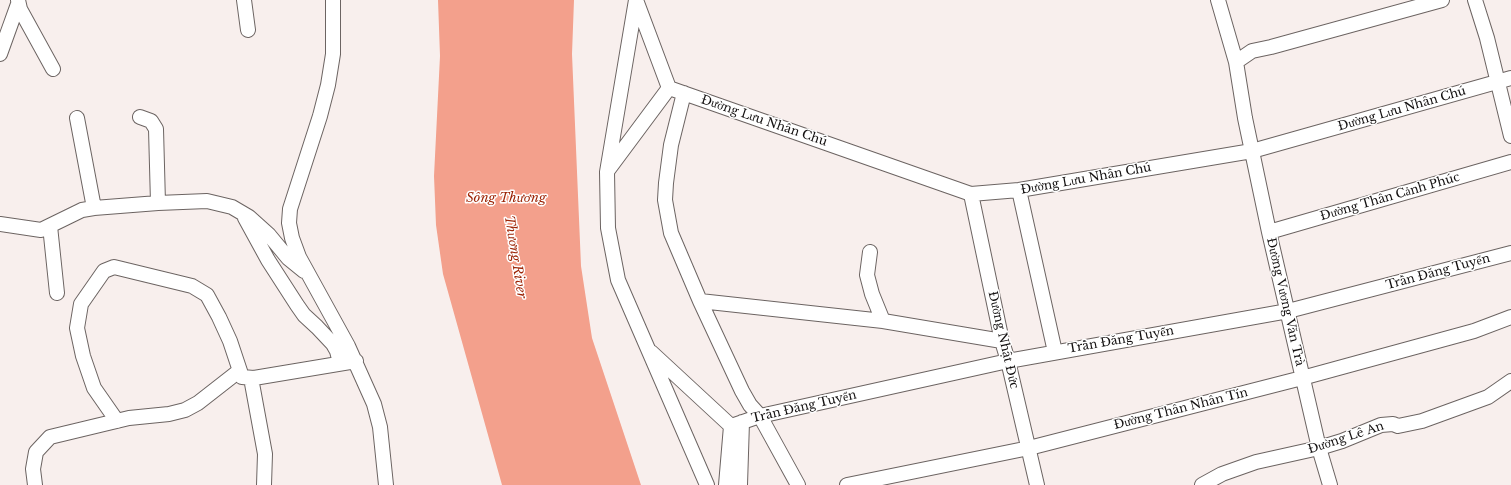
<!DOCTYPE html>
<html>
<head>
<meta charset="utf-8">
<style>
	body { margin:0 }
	canvas { display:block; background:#f8efed }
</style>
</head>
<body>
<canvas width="1511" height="485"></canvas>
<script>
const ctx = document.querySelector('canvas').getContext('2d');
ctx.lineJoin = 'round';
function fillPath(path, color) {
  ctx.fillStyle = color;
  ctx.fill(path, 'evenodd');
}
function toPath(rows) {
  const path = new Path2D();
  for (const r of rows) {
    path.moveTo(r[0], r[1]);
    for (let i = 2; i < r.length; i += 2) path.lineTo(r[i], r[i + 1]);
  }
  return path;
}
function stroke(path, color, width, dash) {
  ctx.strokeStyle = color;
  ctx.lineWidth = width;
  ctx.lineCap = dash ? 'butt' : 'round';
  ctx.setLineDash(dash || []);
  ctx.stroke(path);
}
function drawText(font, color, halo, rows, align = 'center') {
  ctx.font = font + ' "Libre Baskerville",serif';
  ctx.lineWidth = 3;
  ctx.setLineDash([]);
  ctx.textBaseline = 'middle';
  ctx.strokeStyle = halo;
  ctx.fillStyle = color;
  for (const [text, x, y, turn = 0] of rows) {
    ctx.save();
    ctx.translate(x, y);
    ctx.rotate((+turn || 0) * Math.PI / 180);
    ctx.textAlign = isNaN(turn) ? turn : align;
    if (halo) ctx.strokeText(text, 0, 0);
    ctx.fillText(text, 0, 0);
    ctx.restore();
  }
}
const water = toPath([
	[438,0,574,0,572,54,581,266,592,338,641,485,502,485,443,274,436,225,434,176,440,56]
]);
const minor = toPath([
	[18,0,20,9,53,69],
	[244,0,248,30],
	[333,0,333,54,328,85,320,116,290,209,289,223,292,238,299,257,348,346,374,404,380,427,386,485],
	[636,0,607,172,608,228,618,280,707,485],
	[1218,0,1236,62,1245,118,1269,232,1319,448,1330,485],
	[1475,0,1487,38,1511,136],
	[0,54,18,4],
	[1236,62,1252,51,1271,47,1442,0],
	[669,88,971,194,1019,190,1252,151,1511,78],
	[684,93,671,145,666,183,665,200,671,233,700,301,742,391,750,405,760,416,798,485],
	[140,117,151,121,156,129,158,203],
	[77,118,94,208],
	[608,170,669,88,636,0],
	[1019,190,1055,352],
	[971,194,1002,341,1008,361,1037,485],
	[245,218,268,260,297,305,304,315,317,327,333,344,337,351,340,363],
	[0,224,41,230,82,210,94,208,158,203,207,201,232,207,249,217,269,235,288,258,304,271],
	[50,226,57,293],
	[1269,232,1511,162],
	[870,252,867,275,872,294,883,321],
	[700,301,883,321,1002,341],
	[651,352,731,426,726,485],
	[251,378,265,454,264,485],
	[117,421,94,388,83,356,77,328,81,304,104,271,114,267,192,286,207,295,219,317,230,341,242,377,254,378,356,361],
	[731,426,760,416,1008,361,1288,311,1511,253],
	[35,485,33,469,36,452,50,437,129,418,169,414,185,410,198,403,239,371],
	[740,485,742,422],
	[847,485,1029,448,1302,378,1474,331,1511,317],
	[1202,485,1222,474,1256,462,1319,448,1342,441,1381,425,1393,424,1398,426,1422,421,1488,397,1511,381]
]);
const streetNames = [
	["Đường Lưu Nhân Chú",1402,109,-16],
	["Đường Lưu Nhân Chú",764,121,19],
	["Đường Lưu Nhân Chú",1086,179,-10],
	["Đường Thân Cảnh Phúc",1390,197,-16],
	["Trần Đăng Tuyển",1438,272,-15],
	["Đường Vương Văn Trà",1285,302,77],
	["Đường Nhật Đức",1003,340,77],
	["Trần Đăng Tuyển",1121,340,-10],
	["Trần Đăng Tuyển",804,407,-13],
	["Đường Thân Nhân Tín",1181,409,-14],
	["Đường Lê An",1346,438,-18]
];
const waterNames = [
	["Sông Thương",506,198],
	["Thương River",515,257,81]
];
fillPath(water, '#f3a08c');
stroke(minor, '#6c6462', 16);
stroke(minor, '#fff', 14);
drawText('12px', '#131010', '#fff', streetNames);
drawText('italic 13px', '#9c2507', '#fff', waterNames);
</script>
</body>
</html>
